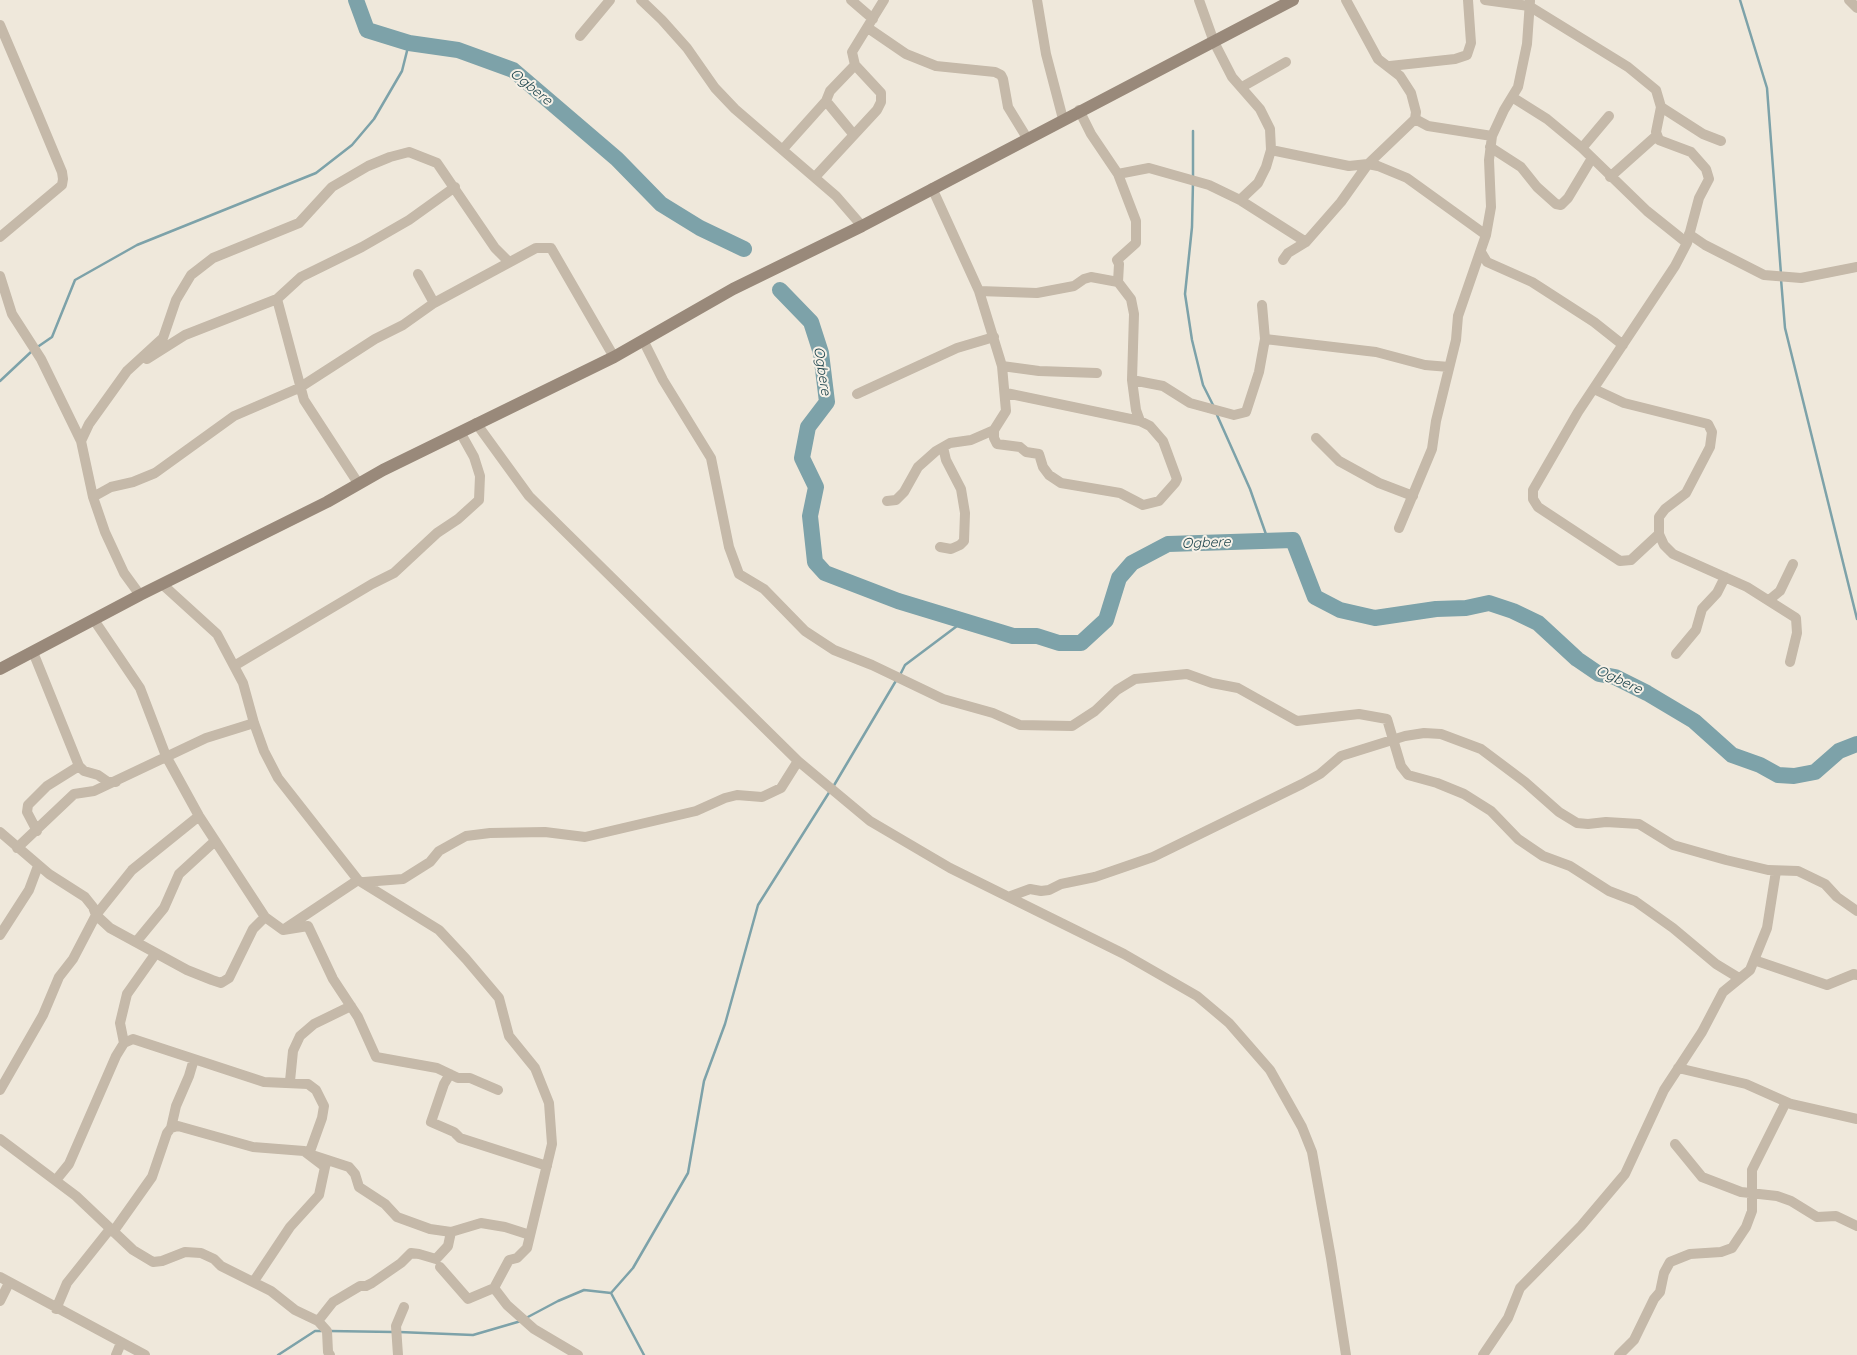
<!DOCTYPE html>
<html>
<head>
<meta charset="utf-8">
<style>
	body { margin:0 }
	canvas { display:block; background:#efe8db }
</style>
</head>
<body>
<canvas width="1857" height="1355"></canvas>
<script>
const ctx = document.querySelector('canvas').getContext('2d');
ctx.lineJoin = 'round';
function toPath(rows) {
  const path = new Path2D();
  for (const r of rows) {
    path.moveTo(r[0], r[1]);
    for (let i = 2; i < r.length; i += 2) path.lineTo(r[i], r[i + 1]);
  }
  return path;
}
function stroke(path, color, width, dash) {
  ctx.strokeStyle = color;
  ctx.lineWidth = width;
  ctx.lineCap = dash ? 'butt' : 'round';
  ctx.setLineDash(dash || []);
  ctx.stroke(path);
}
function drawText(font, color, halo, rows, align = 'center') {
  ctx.font = font + ' Quicksand,sans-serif';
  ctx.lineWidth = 4;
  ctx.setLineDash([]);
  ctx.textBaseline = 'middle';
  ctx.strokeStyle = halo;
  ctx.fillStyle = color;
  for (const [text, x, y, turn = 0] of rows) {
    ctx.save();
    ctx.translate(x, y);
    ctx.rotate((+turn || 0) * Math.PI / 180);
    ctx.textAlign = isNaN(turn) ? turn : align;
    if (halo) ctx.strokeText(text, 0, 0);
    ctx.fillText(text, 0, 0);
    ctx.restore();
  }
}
const stream = toPath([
	[1740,0,1767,88,1781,274],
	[1193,177,1193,131],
	[1193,182,1192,227,1185,294,1192,340,1203,385,1213,405],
	[1781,279,1785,328,1857,619],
	[36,348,52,337,75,280,137,245,316,173,352,145,374,119,402,71,409,43],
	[0,381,32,351],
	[1217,415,1250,489,1268,540],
	[900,675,905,665,965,620],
	[833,787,897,679],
	[611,1293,633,1268,688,1173,704,1081,725,1024,758,905,830,791],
	[611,1293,644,1355],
	[526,1318,558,1301,584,1290,611,1293],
	[329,1331,394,1332],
	[399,1332,473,1335,521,1321],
	[278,1355,315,1331,321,1331]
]);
const river = toPath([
	[356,0,367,30,409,43,458,50,513,70,617,159,661,204,700,228,744,249],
	[780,290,811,322,821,353,827,402,808,427,802,458,816,487,810,516,815,562,825,573,898,601,1013,636,1037,636,1059,643,1081,643,1106,620,1119,578,1132,563,1168,544,1293,540,1315,597,1340,610,1375,618,1436,609,1466,608,1489,603,1513,611,1538,623,1577,659,1599,674,1615,677,1647,693,1694,721,1732,755,1760,765,1778,775,1794,776,1815,772,1839,751,1857,744]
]);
const minor = toPath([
	[641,0,662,20,687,48,715,88,735,109,836,196,862,226],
	[851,0,873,19],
	[1037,0,1046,54,1063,119],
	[1199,0,1214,42,1232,77,1260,109,1270,129,1271,150,1266,167,1258,183,1240,200],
	[1485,0,1529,6,1628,67,1656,90,1661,107,1656,132,1659,140,1691,152,1706,169,1709,179,1699,198,1687,243,1675,266,1578,412,1533,490,1533,499,1538,507,1620,561,1631,560,1659,534],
	[1849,0,1857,8],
	[0,25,37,112,62,172,63,179,62,185,0,237],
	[868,28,906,54,936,66,995,72,1001,75,1003,79,1008,107,1027,138],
	[580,36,610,0],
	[1390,66,1455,59,1467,55,1471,43,1468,0],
	[1242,87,1286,62],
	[1512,97,1547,119,1582,148,1647,211,1687,243],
	[826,101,854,135],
	[1661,107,1703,134,1721,141],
	[1079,110,1091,134,1118,174,1136,221,1136,243,1117,260,1119,264,1118,282],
	[1415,119,1428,126,1492,136],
	[1490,147,1521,167,1537,187,1556,204,1561,205,1568,198,1592,158],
	[1582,148,1609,116],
	[783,149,826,101,830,91,855,65],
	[1271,150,1349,166,1368,164,1378,166,1407,178,1486,235],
	[1118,174,1149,168,1209,185,1240,200,1306,242],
	[815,177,877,110,881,102,881,93,855,65,852,52,884,0],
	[1610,177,1656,136],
	[932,188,979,291,1002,366,1006,411,994,430,994,438,997,444,1020,447,1026,452,1039,454,1043,467,1049,475,1061,483,1120,493,1143,505,1159,501,1175,483,1177,479,1163,441,1150,426,1140,421,1006,393],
	[1689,234,1705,245,1764,275,1801,278,1857,267],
	[1481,252,1487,262,1532,282,1594,322,1623,345],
	[1283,260,1288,253,1306,242,1341,202,1368,164,1415,119,1416,112,1411,93,1400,76,1378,59,1346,0],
	[418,274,434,303,536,248,551,248,614,357],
	[0,276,12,314,41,359,81,441,93,497,105,532,124,573,140,595],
	[979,291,1037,293,1074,286,1084,279,1091,277,1118,282,1131,299,1134,314,1132,380,1136,410,1140,421],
	[1265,339,1376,352,1425,365,1449,367],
	[643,340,663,380,711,458,729,547,739,574,764,589,805,631,834,650,872,665,943,699,993,713,1020,725,1072,726,1095,711,1117,690,1135,679,1187,674,1212,683,1238,688,1297,721,1359,714,1387,719,1401,766,1408,775,1437,783,1464,794,1491,811,1518,839,1543,856,1570,866,1609,891,1635,901,1673,928,1716,964,1739,978],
	[147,359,185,335,277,299],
	[1002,366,1039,371,1097,373],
	[1132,380,1163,386,1190,403,1234,415,1246,412,1259,372,1265,339,1262,305],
	[1594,389,1624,403,1708,424,1712,432,1710,447,1686,493,1665,509,1659,517,1659,534,1664,545,1673,554,1747,587,1796,618,1797,633,1790,662],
	[857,394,957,348,994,337],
	[476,423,529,496,798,761,870,821,950,868,1124,954,1197,996,1229,1023,1270,1070,1302,1127,1312,1152,1331,1258,1346,1355],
	[1316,438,1339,461,1379,483,1413,496],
	[81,441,89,424,127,371,163,338,176,300,191,275,213,258,299,223,332,187,368,166,390,157,409,152,437,163,495,248,508,261],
	[358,483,304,400,277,299,301,277,362,247,409,220,455,187],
	[93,497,111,487,133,482,155,473,234,416,299,388,375,339,403,325,434,303],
	[887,501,896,500,904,492,918,467,936,451,950,443,971,440,994,430],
	[1399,528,1432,449,1436,421,1456,340,1458,316,1486,235,1491,207,1489,160,1492,136,1504,110,1518,87,1527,44,1530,1],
	[940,547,951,549,960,545,964,541,965,513,961,489,946,460,943,447],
	[162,584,217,634,243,683,254,723,264,751,278,778,358,880,439,930,466,959,499,998,509,1036,535,1068,549,1103,552,1144,527,1248,517,1258,509,1260,494,1288],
	[1769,600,1780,591,1793,564],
	[94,620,140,688,166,756,199,816,265,917,283,930,308,926,333,979,358,1017,376,1057,437,1068,458,1078,470,1078,498,1090],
	[33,652,79,766,84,771,98,775,108,782,116,782],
	[1676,654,1696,630,1702,609,1717,593,1725,577],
	[234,666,372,584,394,573,437,533,458,519,479,500,480,476,474,457,460,432],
	[37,831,27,812,28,805,47,786,79,766],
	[0,832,49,874,85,897,93,907,96,915,110,928,187,970,212,980,221,983,229,978,253,929,265,917],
	[17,848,74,794,94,791,206,738,254,723],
	[364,882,403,879,430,862,439,851,466,836,490,833,545,832,585,837,696,811,725,798,737,795,762,797,781,788,798,761],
	[1011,896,1030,889,1041,891,1049,890,1061,884,1095,877,1153,857,1302,784,1320,774,1341,756,1405,736,1424,733,1441,734,1481,749,1525,782,1559,812,1577,823,1588,824,1606,822,1639,824,1673,845,1726,860,1768,870,1798,871,1825,884,1837,897,1857,911],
	[286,928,358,880],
	[0,935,29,890,38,866],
	[136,942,164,908,179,874,215,841],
	[1754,960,1827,985,1854,974,1857,975],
	[124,1043,120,1023,127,994,156,953],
	[1678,1068,1746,1084,1791,1104,1857,1119],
	[450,1074,444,1084,431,1122,454,1132,460,1138,547,1166],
	[290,1081,293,1051,300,1036,314,1024,351,1006],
	[0,1090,43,1015,59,977,73,959,96,915,132,870,199,816],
	[171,1128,178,1126,253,1147,304,1151,325,1167,319,1195,290,1227,254,1281],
	[0,1139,76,1196,133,1250,153,1262,162,1261,185,1252,201,1253,214,1259,221,1266,271,1291,295,1310,318,1321,327,1331,328,1352,330,1355],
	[1675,1144,1702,1177,1741,1192,1777,1196,1791,1201,1817,1217,1836,1216,1857,1226],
	[56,1180,69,1164,116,1056,124,1043,133,1039,264,1082,308,1084,316,1090,324,1106,322,1118,309,1154,349,1167,355,1174,359,1187,385,1204,397,1217,430,1229,451,1232,481,1223,505,1227,530,1235],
	[113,1232,152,1177,167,1133,171,1128,176,1106,189,1076,194,1059],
	[440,1267,468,1299,494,1288,507,1305,534,1329,578,1355],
	[0,1277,145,1355],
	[0,1301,9,1283],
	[56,1309,67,1283,110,1229],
	[318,1321,333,1302,360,1286,366,1286,372,1283,401,1263,411,1253,419,1254,436,1259,448,1246,451,1232],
	[116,1355,121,1343],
	[398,1355,396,1326,404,1307],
	[1483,1355,1508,1318,1520,1288,1581,1226,1625,1174,1664,1090,1702,1032,1723,992,1750,970,1767,928,1776,871],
	[1619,1355,1634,1340,1654,1299,1660,1292,1664,1273,1670,1262,1690,1254,1721,1252,1732,1248,1746,1227,1752,1211,1752,1170,1786,1102]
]);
const secondary = toPath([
	[0,669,140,595,327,502,383,470,614,357,733,289,862,226,1293,0]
]);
const waterNames = [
	["Ogbere",531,87,39],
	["Ogbere",822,371,81],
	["Ogbere",1206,543,-2],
	["Ogbere",1619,680,25]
];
stroke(stream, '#7da2a9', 2.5);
stroke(river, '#7da2a9', 16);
stroke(minor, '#c5b9a9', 10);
stroke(secondary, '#99897a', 12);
drawText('italic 14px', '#224850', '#f7f1e7', waterNames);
</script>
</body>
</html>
